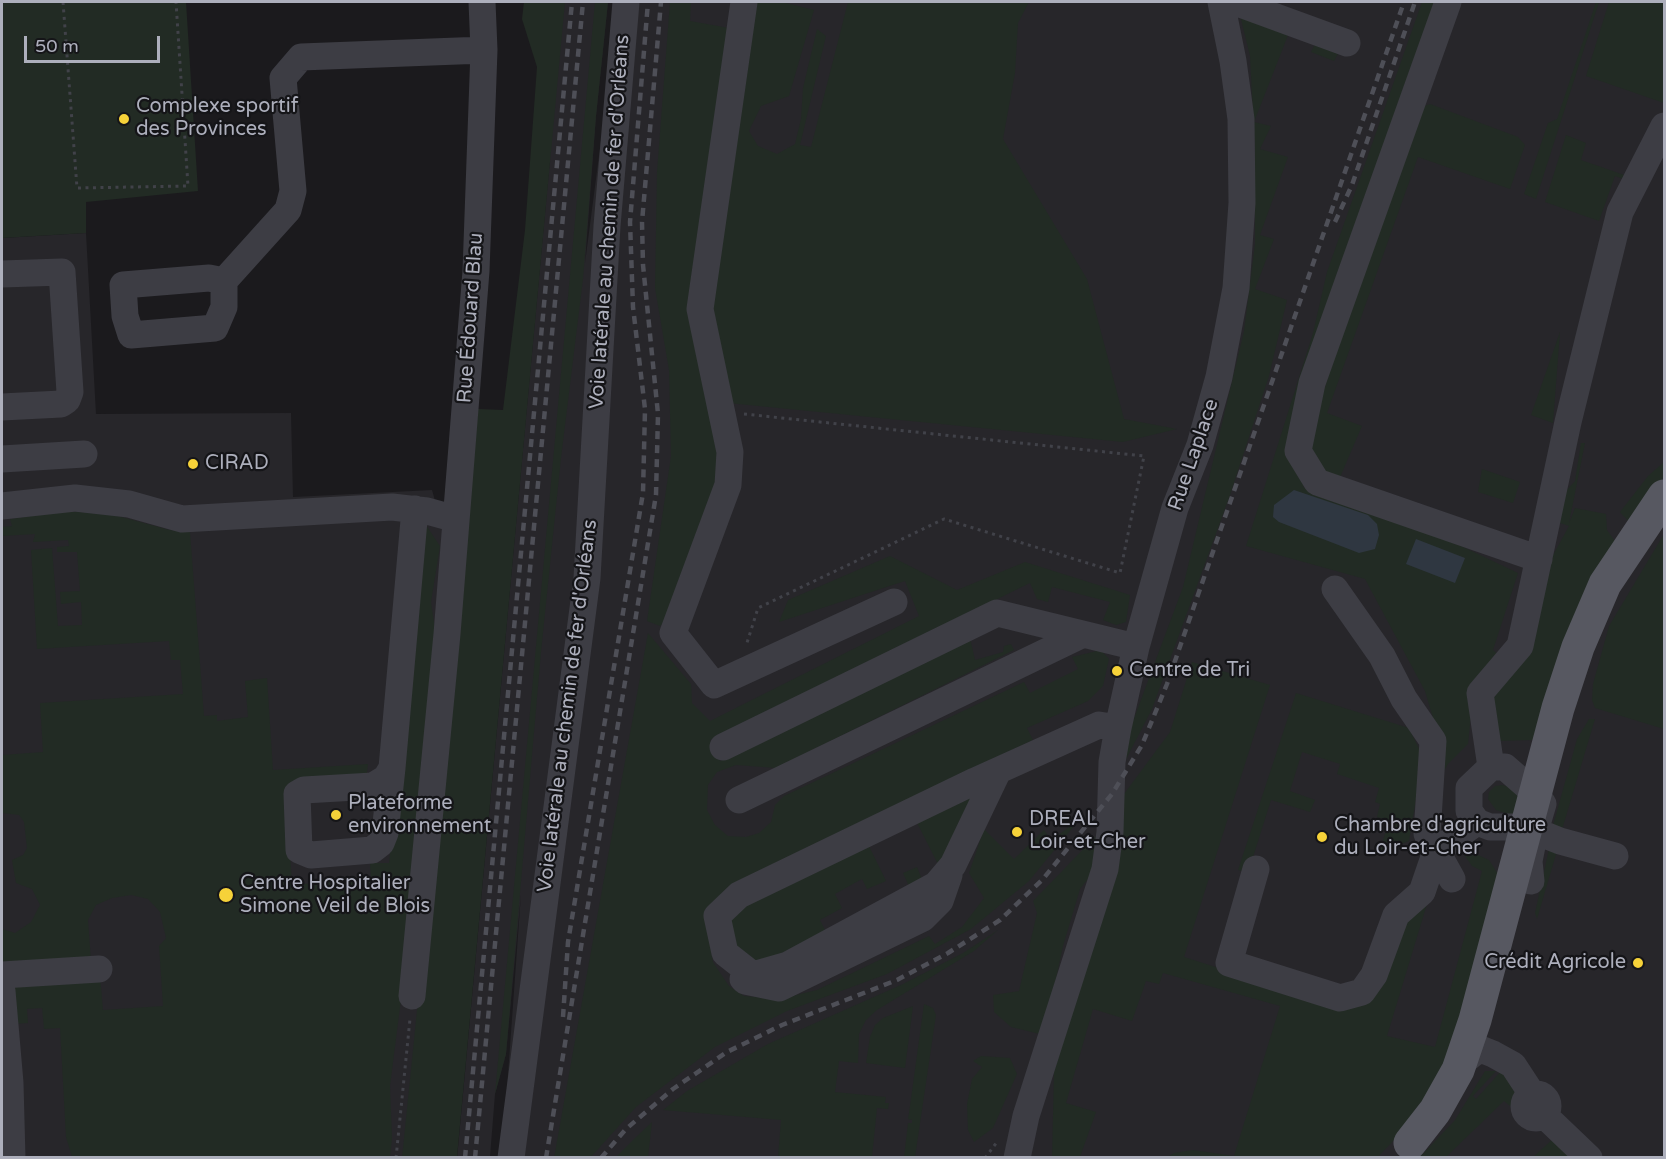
<!DOCTYPE html>
<html>
<head>
<meta charset="utf-8">
<style>
	body { margin:0 }
	#map { position:relative; width:1666px; height:1159px; overflow:hidden; background:#1b1a1d; font-family:"Varela Round",sans-serif }
	canvas { display:block }
	.frame { position:absolute; inset:0; border:3px solid #adafbc; pointer-events:none }
	.scale { position:absolute; left:24px; top:36px; width:136px; height:27px; box-sizing:border-box; border:3px solid #adafbc; border-top:0; padding-left:8px; font-size:18px; line-height:21px; white-space:nowrap; color:#adafbc; -webkit-text-stroke:4px #151518; paint-order:stroke }
</style>
</head>
<body>
<div id="map">
<canvas width="1666" height="1159"></canvas>
<div class="frame"></div>
<div class="scale">50 m</div>
</div>
<script>
const ctx = document.querySelector('canvas').getContext('2d');
ctx.lineJoin = 'round';
function fillPath(path, color) {
  ctx.fillStyle = color;
  ctx.fill(path, 'evenodd');
}
function toPath(rows) {
  const path = new Path2D();
  for (const r of rows) {
    if (r.length === 3) {
      path.moveTo(r[0] + r[2], r[1]);
      path.arc(r[0], r[1], r[2], 0, 2 * Math.PI);
      continue;
    }
    path.moveTo(r[0], r[1]);
    for (let i = 2; i < r.length; i += 2) path.lineTo(r[i], r[i + 1]);
  }
  return path;
}
function stroke(path, color, width, dash) {
  ctx.strokeStyle = color;
  ctx.lineWidth = width;
  ctx.lineCap = dash ? 'butt' : 'round';
  ctx.setLineDash(dash || []);
  ctx.stroke(path);
}
function drawText(font, color, halo, rows, align = 'center') {
  ctx.font = font + ' "Varela Round",sans-serif';
  ctx.lineWidth = 4.5;
  ctx.setLineDash([]);
  ctx.textBaseline = 'middle';
  ctx.strokeStyle = halo;
  ctx.fillStyle = color;
  for (const [text, x, y, turn = 0] of rows) {
    ctx.save();
    ctx.translate(x, y);
    ctx.rotate((+turn || 0) * Math.PI / 180);
    ctx.textAlign = isNaN(turn) ? turn : align;
    if (halo) ctx.strokeText(text, 0, 0);
    ctx.fillText(text, 0, 0);
    ctx.restore();
  }
}
const built = toPath([
	[541,2,608,2,596,116,585,263,619,2,1664,2,1664,1157,502,1157,521,894,506,1054,495,1094,490,1157,457,1158,550,159,537,67],
	[86,233,96,414,291,413,293,497,432,490,473,633,430,1157,2,1158,2,238]
]);
const green = toPath([
	[2,2,186,2,198,191,86,202,86,233,2,238],
	[524,2,565,2,457,1157,402,1158,478,409,503,410,525,230,537,67,522,19],
	[595,2,608,2,596,116,583,279,561,458,541,652,506,1054,495,1094],
	[670,2,691,2,690,21,729,28,707,216,721,464,673,615,660,626,647,621,671,456,669,370,655,288,657,172],
	[757,2,782,2,814,10,789,96,761,106,749,131,758,146,777,154,795,144,801,119,803,88,817,29,826,36,800,145,811,147,848,2,1029,2,1018,23,1015,73,1003,139,1087,279,1124,419,1177,429,1123,442,728,403,704,307,727,159],
	[1422,2,1441,2,1322,338,1305,484,1303,487,1461,546,1518,573,1493,650,1501,657,1471,715,1468,744,1448,764,1440,777,1441,745,1425,691,1365,579,1246,546,1313,333,1327,272],
	[1596,2,1599,2,1536,199,1524,194,1548,123,1557,119],
	[1609,2,1664,2,1664,103,1586,76],
	[1240,15,1290,30,1254,122,1271,126,1260,149,1288,157,1260,235,1274,239,1255,289,1287,300,1269,376,1230,495,1152,709,1121,769,1123,748,1183,587,1244,331,1255,244,1255,154,1250,56],
	[1315,44,1338,54,1334,61,1311,52],
	[1430,104,1518,137,1525,145,1510,189,1418,157,1327,413,1362,426,1338,482,1327,478,1305,449,1347,318,1421,107],
	[1566,135,1586,143,1581,160,1630,177,1629,181,1615,176,1599,221,1545,202],
	[1560,332,1553,423,1531,415],
	[1581,443,1585,443,1569,523,1575,508,1606,514,1607,530,1619,547,1547,729,1532,740,1500,741,1491,701,1541,577,1569,526,1554,521,1556,501,1575,481],
	[1664,462,1664,477,1650,492,1629,522,1620,512,1648,476],
	[1482,469,1520,482,1513,503,1478,492],
	[68,511,114,515,170,530,190,532,204,716,217,715,217,721,248,717,245,681,267,678,273,770,368,764,366,780,286,786,292,885,371,879,370,863,389,863,426,525,440,546,431,602,436,636,415,889,390,1086,392,1138,390,1157,72,1157,66,1137,60,1028,44,1029,42,1008,27,1009,28,1023,12,1024,10,985,100,976,103,1010,163,1006,159,946,166,938,160,912,148,899,131,895,112,898,96,905,88,920,91,961,2,967,2,929,15,933,31,922,40,905,32,889,16,883,12,860,23,855,27,848,24,822,19,815,2,813,2,755,43,752,40,703,183,694,180,660,171,660,169,641,37,649,31,550,52,548,58,626,82,625,81,602,61,604,60,592,80,591,77,552,57,552,57,547,69,546,68,540,33,542,35,534,2,536,2,527,12,526,10,519],
	[1664,534,1664,533,1664,729,1595,708,1592,700,1593,684,1609,626],
	[890,556,957,590,1025,562,1130,595,1126,622,1116,625,1103,620,1110,602,1052,587,1048,602,1037,599,1030,583,710,740,720,761,970,638,975,660,1003,652,1004,646,1011,644,1014,650,776,768,736,765,717,772,708,785,707,810,715,825,728,836,746,837,759,833,771,822,775,805,784,796,1024,682,1030,693,1078,669,1072,657,1101,650,1109,659,1103,686,1088,701,1027,728,1033,740,809,850,708,935,713,962,729,986,744,996,779,999,817,990,929,936,935,944,962,927,984,898,969,873,984,829,1014,859,1044,830,1051,840,1079,820,1029,881,971,929,887,974,787,1011,715,1047,636,1107,591,1157,554,1158,648,633,691,684,692,703,710,721,919,616,905,581,779,622,788,600],
	[1192,662,1270,685,1184,957,1323,1001,1350,1004,1404,913,1427,904,1387,1036,1435,1047,1482,871,1472,866,1458,846,1489,860,1498,874,1469,1015,1424,1108,1378,1157,1167,1157,1174,1153,1193,1150,1234,1156,1280,1006,1163,973,1159,984,1146,981,1132,1021,1093,1009,1066,1103,1096,1112,1080,1157,1052,1158,1054,1072,1124,794,1170,732],
	[1296,693,1409,728,1423,757,1409,841,1379,853,1389,821,1377,817,1380,804,1375,802,1379,788,1337,774,1340,764,1302,752,1290,791,1315,800,1310,812,1271,800,1248,873,1238,870],
	[1589,719,1595,719,1561,833,1552,829,1577,739],
	[1502,785,1517,789,1524,795,1514,816,1496,810,1488,799,1489,792,1495,786],
	[973,794,940,868,915,819],
	[1098,834,1094,871,1080,889,1063,946,1044,1035,1011,1027,994,1012,993,995,1019,991,1037,913,1033,901],
	[867,842,886,881,867,889,862,879,835,894,842,908,820,920,826,932,766,964,755,965,731,941,731,917,739,905],
	[1549,849,1557,851,1537,919,1535,913],
	[917,867,923,882,911,891,903,873],
	[998,930,974,951,877,1010,866,1020,859,1034,858,1063,839,1061,835,1092,886,1097,885,1103,889,1103,888,1109,877,1108,872,1157,778,1157,781,1120,663,1110,687,1091,768,1044,903,984,963,953],
	[924,1004,933,1008,936,1015,915,1157,904,1157,908,1123,912,1123,912,1120,908,1119,909,1113],
	[913,1006,905,1068,866,1063,870,1037,875,1025,883,1018],
	[981,1056,1010,1058,1017,1074,993,1128,974,1142,968,1130,967,1104,972,1079,982,1067,973,1061],
	[1503,1069,1520,1087,1515,1110,1504,1101,1446,1157,1419,1158,1455,1120,1485,1071,1496,1071,1473,1096,1476,1099],
	[652,1122,648,1157,616,1157,635,1138],
	[1554,1138,1575,1158,1532,1158]
]);
const water = toPath([
	[1294,490,1368,515,1377,524,1379,535,1375,549,1359,553,1279,522,1273,517,1274,505],
	[1416,539,1465,558,1455,583,1406,564]
]);
const path = toPath([
	[63,2,77,188,188,186,176,2],
	[744,414,1144,456,1120,573,944,519,758,608,746,646],
	[396,1158,410,1019],
	[985,1158,997,1142]
]);
const minor = toPath([
	[744,2,700,309,730,452,728,485,673,633,714,685,894,602],
	[1235,2,1347,43],
	[1448,2,1312,383,1298,451,1317,482,1539,559],
	[2,274,62,272,70,392,67,400,61,404,2,407],
	[224,281,224,307,215,328,131,335,125,316,123,285,209,278,224,281,288,210,293,191,283,78,301,57,484,50],
	[2,459,84,454],
	[2,506,75,498,129,504,182,519,392,507,427,511,456,519],
	[1335,589,1382,656,1404,699,1433,741,1427,834,1452,879],
	[723,747,997,613,1136,647],
	[1491,767,1480,693,1520,646,1568,422,1620,212,1664,126],
	[392,768,386,778,373,786,304,790,297,794,299,850,311,855,372,850,381,843,385,833,392,768,415,509],
	[998,771,953,865,936,885,788,965,753,975,725,953,717,916,739,895,975,781,1099,725,1118,728],
	[739,800,1081,635],
	[1256,869,1229,963,1340,998,1362,992,1374,975,1396,915,1422,892,1436,851,1477,822],
	[1531,881,1529,861,1535,831,1543,804,1536,794,1505,767,1491,767,1469,788,1469,811,1477,822,1490,827,1527,827,1535,831,1560,841,1615,856],
	[2,975,99,969],
	[743,979,745,981,779,988,923,918,940,901,949,875],
	[2,991,10,1083,12,1158],
	[412,996,447,634,476,271,484,50,482,2],
	[1459,1065,1475,1052,1483,1050,1493,1054,1513,1065,1532,1094],
	[1536,1106,12],
	[1544,1115,1589,1158],
	[511,1158,587,578,607,226,626,2],
	[1017,1158,1026,1116,1105,869,1110,832,1112,762,1118,728,1136,647,1175,508,1200,445,1219,377,1236,288,1242,203,1241,119,1233,61,1221,2]
]);
const major = toPath([
	[1410,1143,1435,1111,1458,1070,1475,1020,1558,708,1578,647,1605,584,1664,496]
]);
const rail = toPath([
	[1335,222,1352,185,1415,2],
	[563,1017,568,942,643,493,645,409,633,307,630,222,648,2],
	[465,1158,572,2],
	[475,1158,583,2],
	[546,1158,656,495,658,414,643,265,642,222,661,2],
	[601,1158,626,1129,673,1089,727,1052,782,1025,897,980,948,953,1000,920,1043,879,1112,794,1142,745,1167,684,1404,2]
]);
const markers = [
	[124,119,6,"#f6d239"],
	[193,464,6,"#f6d239"],
	[1117,671,6,"#f6d239"],
	[336,815,6,"#f6d239"],
	[1017,832,6,"#f6d239"],
	[1322,837,6,"#f6d239"],
	[226,895,8,"#f6d239"],
	[1638,963,6,"#f6d239"]
];
const poiNames = [
	["Complexe sportif",136,107],
	["des Provinces",136,130],
	["CIRAD",205,464],
	["Centre de Tri",1129,671],
	["Plateforme",348,804],
	["environnement",348,827],
	["DREAL",1029,820],
	["Loir-et-Cher",1029,843],
	["Chambre d'agriculture",1334,826],
	["du Loir-et-Cher",1334,849],
	["Centre Hospitalier",240,884],
	["Simone Veil de Blois",240,907],
	["Crédit Agricole",1626,963,"right"]
];
const streetNames = [
	["Voie latérale au chemin de fer d'Orléans",610,222,-86],
	["Rue Édouard Blau",471,318,-86],
	["Rue Laplace",1194,455,-71],
	["Voie latérale au chemin de fer d'Orléans",568,706,-83]
];
fillPath(built, '#27262a');
fillPath(green, '#222b24');
fillPath(water, '#2f3741');
stroke(path, '#414249', 3, [3, 4.5]);
stroke(minor, '#3d3d44', 27);
stroke(major, '#575861', 33);
stroke(rail, '#4e4f57', 4.5, [8, 6]);
for (const [x, y, r, color] of markers) {
  const dot = new Path2D();
  dot.arc(x, y, r, 0, 2 * Math.PI);
  ctx.fillStyle = color;
  ctx.fill(dot);
  stroke(dot, '#151518', 2);
}
drawText('20px', '#adafbc', '#151518', poiNames, 'left');
drawText('20px', '#adafbc', '#151518', streetNames);
</script>
</body>
</html>
